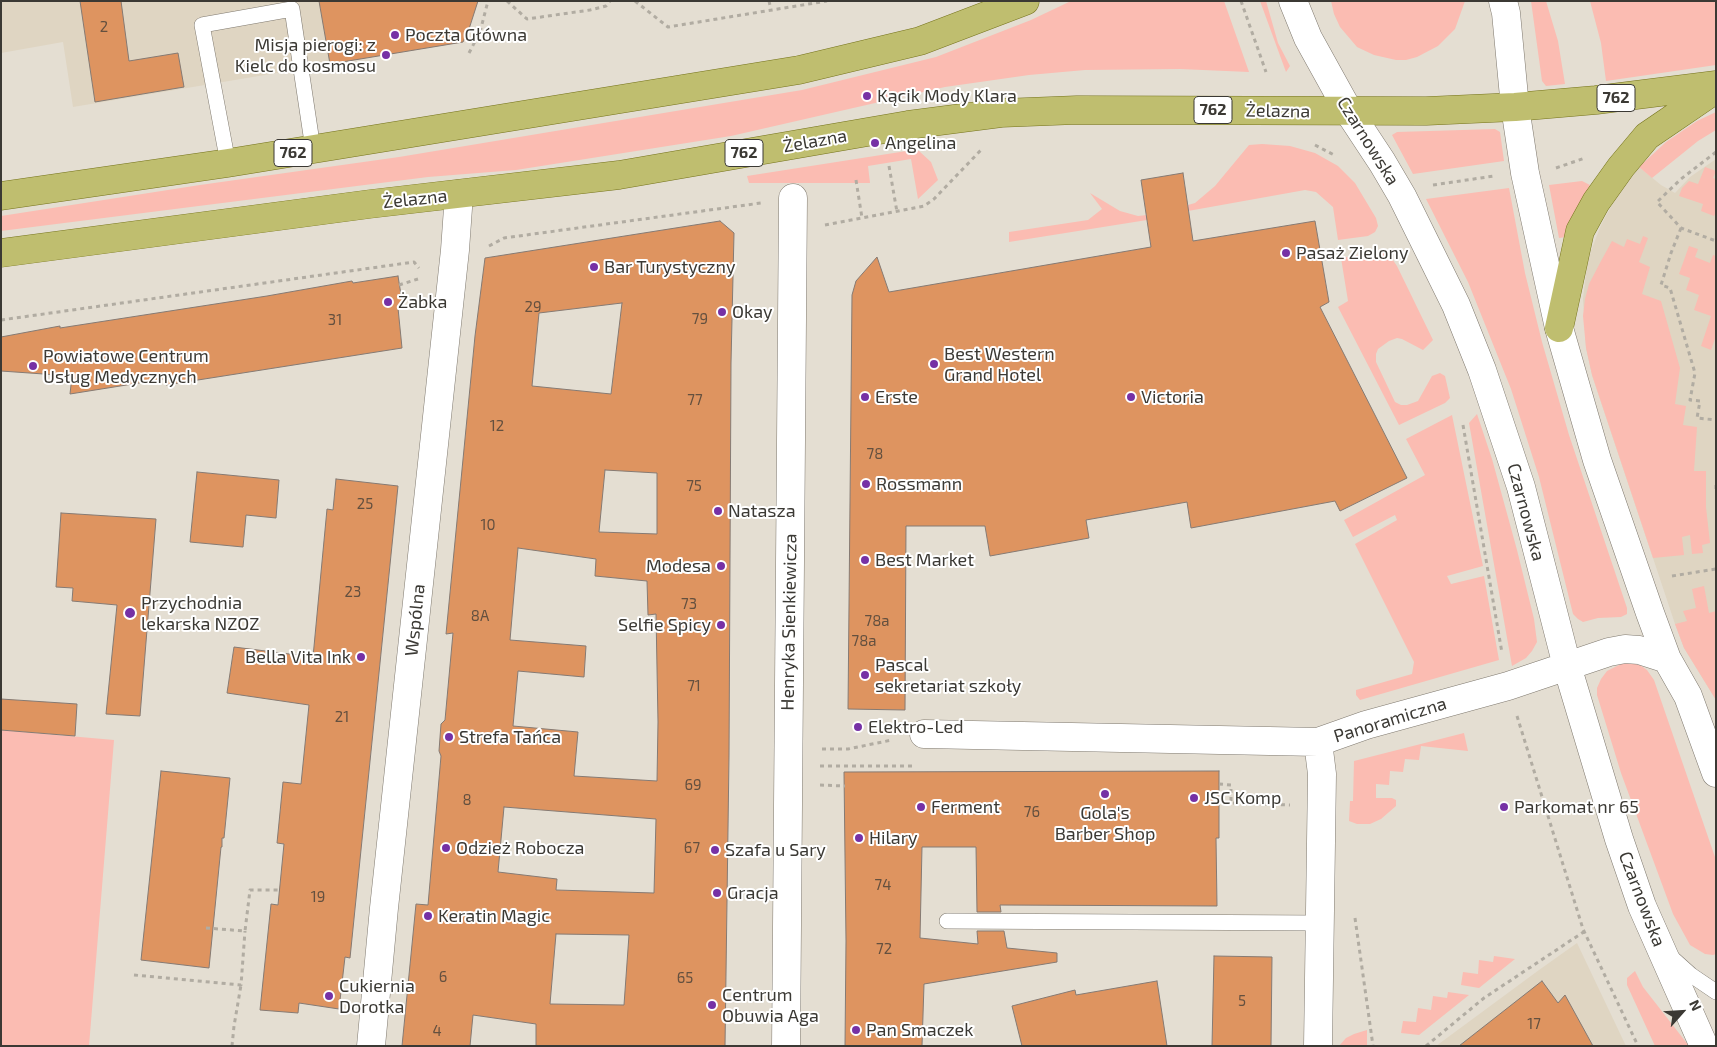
<!DOCTYPE html>
<html>
<head>
<meta charset="utf-8">
<style>
	body { margin:0 }
	#map { position:relative; width:1717px; height:1047px; overflow:hidden; background:#e4ded2; font-family:"Exo 2",sans-serif }
	canvas { display:block }
	.frame { position:absolute; inset:0; border:2px solid #3b3934; pointer-events:none }
	.north { position:absolute; left:1657px; top:987px; width:50px; height:50px; -webkit-text-stroke:4px #fff; paint-order:stroke; rotate:64deg; font-size:14px; font-weight:700; line-height:20px; text-align:center; color:#3b3934 }
	.north::after { content:''; display:block; margin:auto; width:18px; height:22px; background:#3b3934; clip-path:polygon(50% 0,100% 100%,50% 72%,0 100%) }
</style>
</head>
<body>
<div id="map">
<canvas width="1717" height="1047"></canvas>
<div class="frame"></div>
<div class="north">N</div>
</div>
<script>
const ctx = document.querySelector('canvas').getContext('2d');
ctx.lineJoin = 'round';
function fillPath(path, color) {
  ctx.fillStyle = color;
  ctx.fill(path, 'evenodd');
}
function toPath(rows) {
  const path = new Path2D();
  for (const r of rows) {
    path.moveTo(r[0], r[1]);
    for (let i = 2; i < r.length; i += 2) path.lineTo(r[i], r[i + 1]);
  }
  return path;
}
function stroke(path, color, width, dash) {
  ctx.strokeStyle = color;
  ctx.lineWidth = width;
  ctx.lineCap = dash ? 'butt' : 'round';
  ctx.setLineDash(dash || []);
  ctx.stroke(path);
}
function drawText(font, color, halo, rows, align = 'center') {
  ctx.font = font + ' "Exo 2",sans-serif';
  ctx.lineWidth = 4;
  ctx.setLineDash([]);
  ctx.textBaseline = 'middle';
  ctx.strokeStyle = halo;
  ctx.fillStyle = color;
  for (const [text, x, y, turn = 0] of rows) {
    ctx.save();
    ctx.translate(x, y);
    ctx.rotate((+turn || 0) * Math.PI / 180);
    ctx.textAlign = isNaN(turn) ? turn : align;
    if (halo) ctx.strokeText(text, 0, 0);
    ctx.fillText(text, 0, 0);
    ctx.restore();
  }
}
const built = toPath([
	[1,1,477,1,469,29,463,42,73,107,63,42,1,53],
	[1716,159,1716,700,1684,648,1675,624,1592,375,1586,348,1583,299,1587,265,1591,251,1601,225,1613,203,1639,167,1661,185,1675,193,1690,177],
	[1577,943,1626,1046,1436,1046,1539,970]
]);
const green = toPath([
	[1071,1,1224,1,1249,72,1180,69,1085,70,1029,75,945,87,731,136,516,170,428,177,1,231,1,216,200,185,399,157,802,90,936,57,1031,20],
	[1260,1,1266,1,1278,43,1290,66,1286,72],
	[1331,1,1465,1,1455,29,1438,46,1417,57,1406,60,1396,60,1374,55,1357,47,1340,27,1334,14],
	[1531,1,1546,1,1558,41,1565,84,1546,86,1542,81],
	[1590,1,1716,1,1716,65,1606,81,1601,43],
	[1716,112,1716,130,1698,141,1652,178,1639,167,1666,142,1697,121],
	[1495,129,1500,132,1504,161,1413,174,1392,135,1397,132],
	[1262,144,1290,146,1315,153,1338,166,1355,183,1376,218,1378,226,1375,232,1368,236,1338,240,1333,207,1316,192,1305,190,1188,211,1188,205,1195,203,1215,186,1249,145],
	[913,150,919,151,931,162,938,180,918,199,911,159,868,166,870,183,749,183,747,176],
	[1705,167,1716,171,1713,178,1716,179,1716,212,1714,216,1701,211,1703,204,1679,196,1682,188,1689,181,1698,184],
	[1582,181,1590,185,1566,237,1559,238,1549,185],
	[1509,188,1525,273,1542,342,1569,435,1627,608,1627,614,1621,617,1598,618,1583,622,1578,619,1573,614,1539,477,1511,389,1468,282,1426,199],
	[1090,193,1120,211,1138,216,1147,215,1147,220,1009,242,1009,232,1088,220,1102,209],
	[1643,236,1648,238,1639,262,1650,267,1642,294,1661,301,1680,368,1675,404,1686,406,1683,425,1697,427,1694,471,1706,471,1706,507,1710,543,1702,545,1703,553,1692,554,1690,535,1682,537,1684,555,1653,558,1592,375,1586,348,1583,316,1585,299,1589,284,1601,261,1612,241,1624,247,1627,239,1640,244],
	[1689,246,1698,249,1695,257,1710,263,1713,255,1716,256,1716,336,1711,350,1701,346,1711,316,1694,310,1699,295,1686,290,1690,278,1679,274],
	[1379,252,1388,253,1397,266,1433,340,1423,350,1402,339,1397,338,1389,341,1378,349,1376,354,1376,362,1395,402,1401,405,1407,405,1418,401,1432,376,1440,373,1445,376,1450,398,1445,403,1399,425,1338,307,1348,301,1341,258],
	[1477,414,1492,459,1517,550,1534,619,1537,642,1532,651,1526,658,1512,666,1469,423],
	[1452,415,1483,566,1447,576,1451,584,1484,576,1499,660,1360,700,1356,695,1356,690,1412,674,1414,662,1355,544,1397,520,1395,515,1353,537,1344,520,1425,475,1406,439],
	[1704,586,1709,613,1716,611,1716,700,1684,648,1675,624,1687,621,1683,611,1696,608,1692,589],
	[1625,662,1640,665,1647,670,1654,680,1716,860,1716,954,1713,955,1705,954,1690,945,1673,914,1621,773,1597,695,1597,688,1601,679,1607,671],
	[1,730,114,740,89,1046,1,1046],
	[1464,733,1468,751,1421,746,1419,760,1405,759,1403,772,1390,771,1389,785,1376,784,1376,798,1392,798,1396,800,1396,806,1381,819,1370,824,1357,824,1349,821,1350,801,1353,801,1354,761],
	[1494,956,1515,959,1479,988,1461,985,1463,972,1478,974,1479,960,1493,962],
	[1635,971,1643,987,1689,1046,1655,1046,1627,985,1627,978],
	[1448,992,1469,995,1419,1035,1401,1033,1403,1021,1416,1022,1418,1008,1431,1010,1433,996,1447,998],
	[1367,1030,1367,1046,1339,1046,1346,1038,1354,1034]
]);
const building = toPath([
	[80,1,121,1,129,61,178,53,184,87,95,102,80,1],
	[319,1,478,1,469,29,463,42,330,64,319,1],
	[1183,173,1193,241,1315,221,1329,302,1320,307,1407,478,1340,511,1335,501,1191,528,1187,502,1086,520,1089,538,990,556,985,526,906,526,905,710,848,709,852,295,856,281,877,257,889,292,1151,247,1141,180,1183,173],
	[720,221,734,233,731,363,729,756,725,1046,536,1046,536,1024,473,1015,470,1046,402,1046,416,904,428,905,441,756,439,751,441,724,445,720,453,633,446,634,475,336,485,258,720,221],
	[622,303,611,394,532,386,539,313,622,303],
	[605,470,657,473,657,534,599,532,605,470],
	[518,548,596,559,595,576,647,581,648,615,656,614,658,722,657,781,574,776,578,732,513,726,518,671,584,677,586,646,510,640,518,548],
	[504,807,656,819,654,893,556,890,557,879,498,872,504,807],
	[556,934,629,935,624,1005,550,1004,556,934],
	[398,276,403,307,398,308,402,348,166,385,164,379,70,394,72,376,1,371,1,337,60,326,60,328,267,296,352,281,353,283,398,276],
	[197,472,279,480,276,518,246,515,243,547,190,542,197,472],
	[336,479,398,486,350,958,345,957,339,1009,299,1003,298,1013,260,1010,271,904,278,905,284,844,277,843,283,782,301,784,309,705,227,693,234,647,313,657,327,509,333,510,336,479],
	[61,513,156,519,140,716,106,714,117,605,72,601,73,588,56,587,61,513],
	[1,699,77,704,75,736,1,730,1,699],
	[161,771,230,778,224,838,222,838,222,847,221,847,209,968,141,960,161,771],
	[1219,771,1219,838,1216,838,1217,906,1000,905,1001,912,977,912,976,847,922,847,920,938,978,944,977,931,1004,931,1007,948,1057,953,1057,962,924,984,922,1046,845,1046,846,941,844,772,1219,771],
	[1214,956,1272,957,1271,1046,1212,1046,1214,956],
	[1157,981,1167,1046,1022,1046,1012,1006,1075,990,1076,995,1157,981],
	[1542,981,1558,1003,1565,995,1593,1046,1459,1046,1542,981]
]);
const path = toPath([
	[507,1,527,19,590,10,606,6,610,1],
	[635,1,668,27,827,1],
	[769,1,771,10],
	[1241,1,1266,72],
	[469,53,480,32,488,1],
	[1315,145,1336,156],
	[1716,152,1681,179,1657,202,1681,228,1716,241],
	[889,166,897,212],
	[1556,168,1585,158],
	[856,180,862,218],
	[1433,185,1494,176],
	[825,225,924,206,934,199,981,150],
	[1681,228,1671,253,1661,285,1670,288,1695,373,1690,400,1700,401,1697,418,1716,420],
	[489,246,504,238,761,203],
	[399,285,418,279],
	[1,320,414,262,419,268],
	[1463,425,1502,653],
	[1716,485,1716,490],
	[1672,576,1716,569],
	[1517,716,1583,929,1638,1046],
	[822,749,848,749,892,740],
	[820,766,914,766],
	[1219,784,1231,785,1231,803,1290,805],
	[820,785,845,786],
	[1355,918,1373,1046],
	[206,928,245,931,250,890,279,890],
	[134,975,241,985,245,931],
	[232,1046,234,1026,241,985],
	[1426,1046,1484,998,1585,931]
]);
const lane = toPath([
	[228,163,202,25,292,9,313,149],
	[947,921,1319,923],
	[1671,957,1691,975,1716,992]
]);
const street = toPath([
	[1293,1,1308,38,1349,112,1382,162,1402,196,1456,305,1482,370,1521,487,1567,666,1619,839,1642,906,1704,1046],
	[1503,1,1506,13,1515,107,1525,173,1559,328,1597,460,1650,613,1667,659,1688,696,1716,773],
	[924,734,1318,742,1366,725,1508,686,1609,652,1625,649,1639,650,1667,659],
	[371,1046,384,908,455,250,459,194],
	[786,1046,793,198],
	[1318,1046,1322,774,1318,742]
]);
const primary = toPath([
	[1,196,228,163,799,70,920,41,1025,1],
	[1,253,370,204,619,175,908,125,1001,113,1077,110,1426,111,1515,107,1596,100,1716,85],
	[1559,328,1580,231,1596,202,1621,167,1647,136,1716,89]
]);
const markers = [
	[395,35,5,"#7631a5"],
	[386,55,5,"#7631a5"],
	[867,96,5,"#7631a5"],
	[875,143,5,"#7631a5"],
	[1286,253,5,"#7631a5"],
	[594,267,5,"#7631a5"],
	[388,302,5,"#7631a5"],
	[722,312,5,"#7631a5"],
	[934,364,5,"#7631a5"],
	[33,366,5,"#7631a5"],
	[865,397,5,"#7631a5"],
	[1131,397,5,"#7631a5"],
	[866,484,5,"#7631a5"],
	[718,511,5,"#7631a5"],
	[865,560,5,"#7631a5"],
	[721,566,5,"#7631a5"],
	[130,613,6,"#7631a5"],
	[721,625,5,"#7631a5"],
	[361,657,5,"#7631a5"],
	[865,675,5,"#7631a5"],
	[858,727,5,"#7631a5"],
	[449,737,5,"#7631a5"],
	[1105,794,5,"#7631a5"],
	[1194,798,5,"#7631a5"],
	[921,807,5,"#7631a5"],
	[1504,807,5,"#7631a5"],
	[859,838,5,"#7631a5"],
	[446,848,5,"#7631a5"],
	[715,850,5,"#7631a5"],
	[717,893,5,"#7631a5"],
	[428,916,5,"#7631a5"],
	[329,996,5,"#7631a5"],
	[712,1005,5,"#7631a5"],
	[856,1030,5,"#7631a5"]
];
const numberNames = [
	["2",104,27],
	["29",533,307],
	["79",700,319],
	["31",335,320],
	["77",695,400],
	["12",497,426],
	["78",875,454],
	["75",694,486],
	["25",365,504],
	["10",488,525],
	["23",353,592],
	["73",689,604],
	["8A",480,616],
	["78a",877,621],
	["78a",864,641],
	["71",694,686],
	["21",342,717],
	["69",693,785],
	["8",467,800],
	["76",1032,812],
	["67",692,848],
	["74",883,885],
	["19",318,897],
	["72",884,949],
	["6",443,977],
	["65",685,978],
	["5",1242,1001],
	["17",1534,1024],
	["4",437,1031]
];
const shields = [
	[1616,98,38],
	[1213,110,38],
	[293,153,38],
	[744,153,38]
];
const shieldNames = [
	["762",1616,98],
	["762",1213,110],
	["762",293,153],
	["762",744,153]
];
const poiNames = [
	["Poczta Główna",405,35],
	["Misja pierogi: z",376,45,"right"],
	["Kielc do kosmosu",376,66,"right"],
	["Kącik Mody Klara",877,96],
	["Angelina",885,143],
	["Pasaż Zielony",1296,253],
	["Bar Turystyczny",604,267],
	["Żabka",398,302],
	["Okay",732,312],
	["Best Western",944,354],
	["Grand Hotel",944,375],
	["Powiatowe Centrum",43,356],
	["Usług Medycznych",43,377],
	["Erste",875,397],
	["Victoria",1141,397],
	["Rossmann",876,484],
	["Natasza",728,511],
	["Best Market",875,560],
	["Modesa",711,566,"right"],
	["Przychodnia",141,603],
	["lekarska NZOZ",141,624],
	["Selfie Spicy",711,625,"right"],
	["Bella Vita Ink",351,657,"right"],
	["Pascal",875,665],
	["sekretariat szkoły",875,686],
	["Elektro-Led",868,727],
	["Strefa Tańca",459,737],
	["JSC Komp",1204,798],
	["Ferment",931,807],
	["Parkomat nr 65",1514,807],
	["Gola's",1105,813,"center"],
	["Barber Shop",1105,834,"center"],
	["Hilary",869,838],
	["Odzież Robocza",456,848],
	["Szafa u Sary",725,850],
	["Gracja",727,893],
	["Keratin Magic",438,916],
	["Cukiernia",339,986],
	["Dorotka",339,1007],
	["Centrum",722,995],
	["Obuwia Aga",722,1016],
	["Pan Smaczek",866,1030]
];
const streetNames = [
	["Żelazna",1278,111,1],
	["Żelazna",815,141,-10],
	["Czarnowska",1368,141,58],
	["Żelazna",415,199,-6],
	["Czarnowska",1526,512,75],
	["Wspólna",415,620,-84],
	["Henryka Sienkiewicza",789,622,-89],
	["Panoramiczna",1390,720,-17],
	["Czarnowska",1642,899,69]
];
fillPath(built, '#dfd5c2');
fillPath(green, '#fbbcb2');
fillPath(building, '#de9460');
stroke(building, '#857a73', 1);
stroke(lane, '#7f796f', 16);
stroke(street, '#7f796f', 29);
stroke(primary, '#75731c', 29);
stroke(path, '#b1aca2', 3, [4, 4]);
stroke(lane, '#fff', 15);
stroke(street, '#fff', 28);
stroke(primary, '#bfbe6f', 28);
for (const [x, y, r, color] of markers) {
  const dot = new Path2D();
  dot.arc(x, y, r, 0, 2 * Math.PI);
  ctx.fillStyle = color;
  ctx.fill(dot);
  stroke(dot, '#fff', 2);
}
drawText('15px', '#64503f', null, numberNames);
for (const [x, y, w] of shields) {
  const box = new Path2D();
  box.roundRect(x - w / 2, y - 13.5, w, 27, 4);
  ctx.fillStyle = '#fff';
  ctx.fill(box);
  stroke(box, '#3b3934', 1);
}
drawText('bold 16px', '#3b3934', null, shieldNames);
drawText('18px', '#3b3934', '#fff', poiNames, 'left');
drawText('18px', '#3b3934', '#fff', streetNames);
</script>
</body>
</html>
